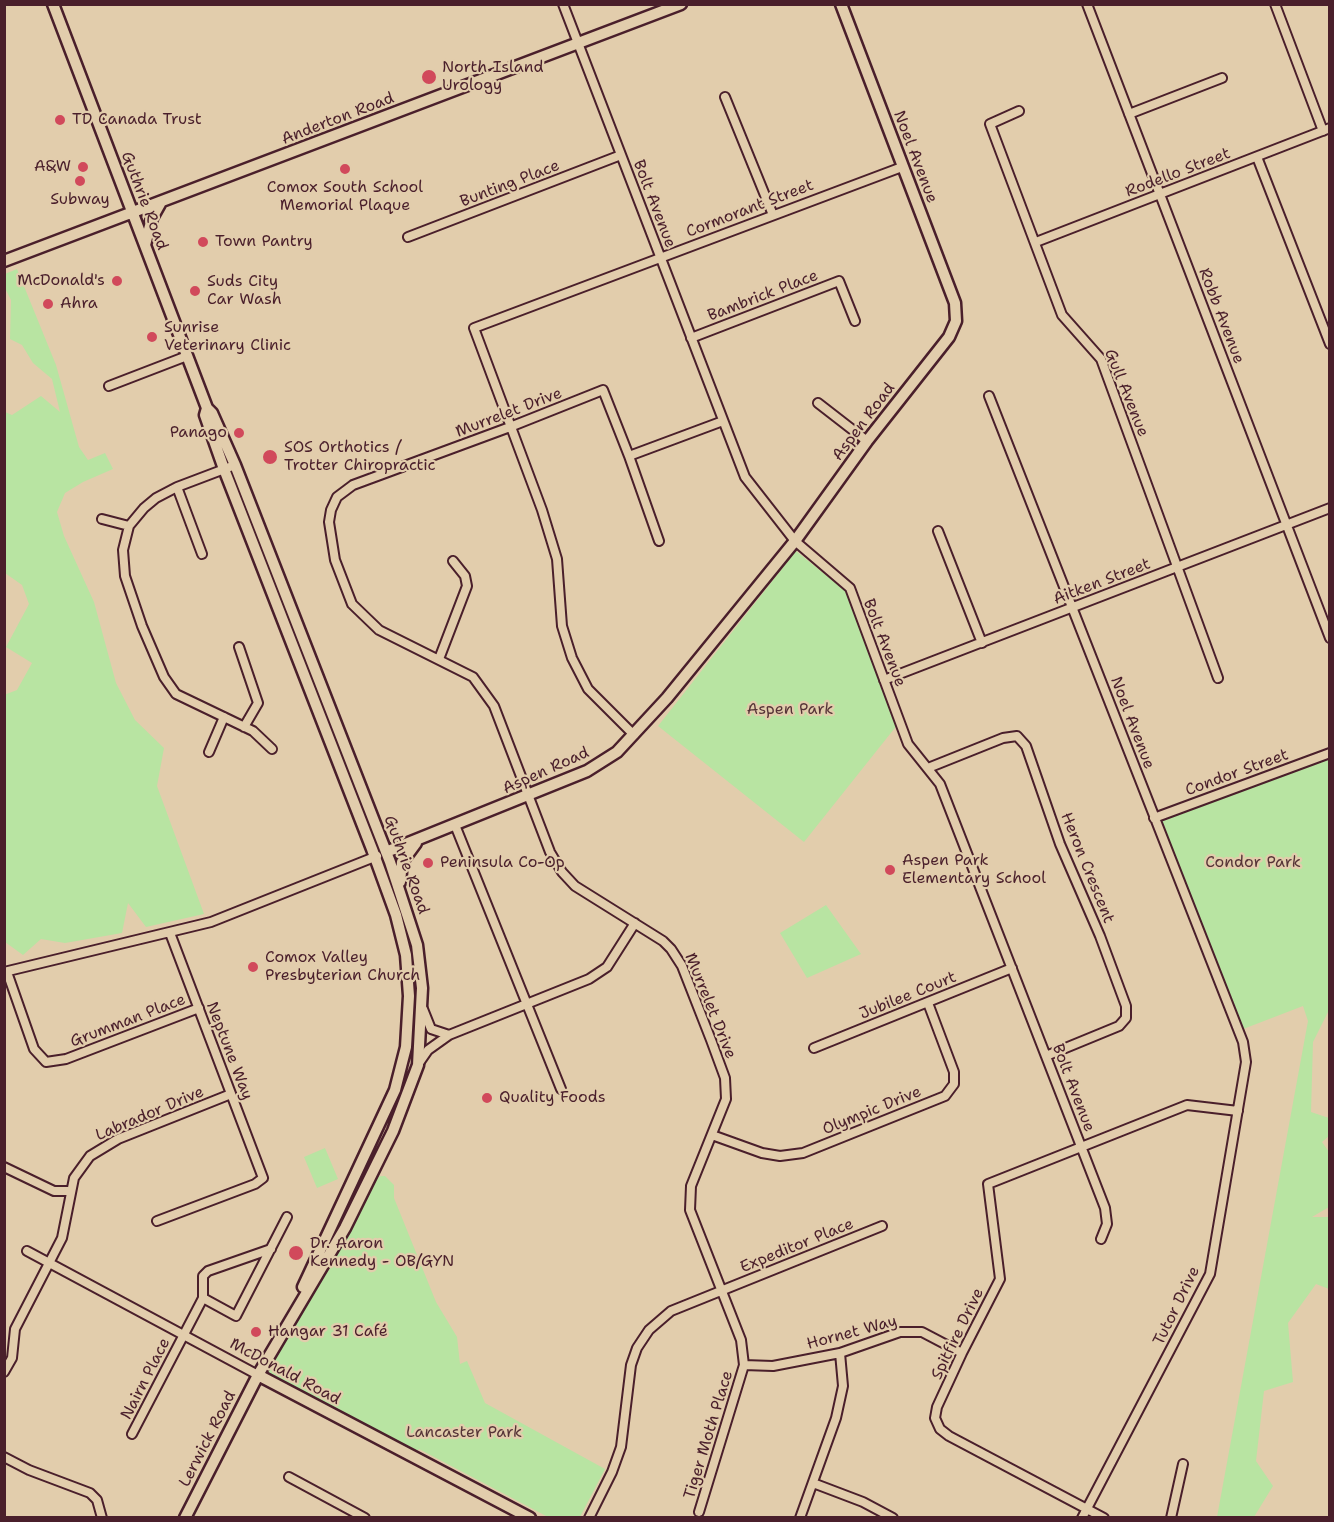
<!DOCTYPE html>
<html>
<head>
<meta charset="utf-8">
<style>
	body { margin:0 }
	#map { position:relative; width:1334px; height:1522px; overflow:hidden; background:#e2cdac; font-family:"Shantell Sans",sans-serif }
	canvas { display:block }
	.frame { position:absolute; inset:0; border:6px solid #4a1f2b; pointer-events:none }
</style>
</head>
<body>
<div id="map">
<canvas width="1334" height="1522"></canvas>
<div class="frame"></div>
</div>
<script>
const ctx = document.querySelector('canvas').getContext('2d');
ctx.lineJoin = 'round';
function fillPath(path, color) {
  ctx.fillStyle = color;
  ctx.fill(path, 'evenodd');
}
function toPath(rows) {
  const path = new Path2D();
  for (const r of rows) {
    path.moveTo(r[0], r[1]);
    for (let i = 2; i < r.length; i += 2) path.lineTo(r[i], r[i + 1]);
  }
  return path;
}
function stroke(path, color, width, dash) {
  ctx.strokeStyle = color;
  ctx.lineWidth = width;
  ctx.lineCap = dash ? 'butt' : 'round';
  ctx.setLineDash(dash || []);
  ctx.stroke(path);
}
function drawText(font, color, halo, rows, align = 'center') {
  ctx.font = font + ' "Shantell Sans",sans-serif';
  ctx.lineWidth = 4.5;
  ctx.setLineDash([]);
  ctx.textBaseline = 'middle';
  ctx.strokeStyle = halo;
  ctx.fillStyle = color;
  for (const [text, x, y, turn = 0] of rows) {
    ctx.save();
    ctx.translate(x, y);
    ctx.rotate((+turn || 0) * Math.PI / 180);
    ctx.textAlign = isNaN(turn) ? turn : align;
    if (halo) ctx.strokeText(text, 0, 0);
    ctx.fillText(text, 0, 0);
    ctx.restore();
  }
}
const green = toPath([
	[17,269,56,365,79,447,88,460,105,453,113,469,83,482,65,493,57,512,64,536,94,602,116,683,135,720,164,748,157,786,204,914,146,927,128,903,122,933,65,943,41,939,23,955,5,942,4,695,17,690,32,663,6,647,29,604,22,585,5,573,5,412,12,415,41,396,60,412,52,379,33,363,22,345,10,339,11,300,5,288,5,274],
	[796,551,848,593,898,724,804,842,658,726],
	[1329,753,1329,1010,1313,1042,1311,1112,1329,1118,1329,1136,1322,1142,1329,1152,1329,1207,1312,1217,1329,1217,1329,1289,1316,1284,1288,1323,1293,1382,1264,1391,1256,1461,1273,1486,1254,1517,1217,1517,1308,1021,1303,1006,1238,1031,1154,818],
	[826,905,861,954,807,978,780,933],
	[325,1148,338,1179,317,1188,304,1157],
	[385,1176,394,1185,394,1198,436,1302,457,1337,460,1364,467,1361,485,1403,605,1469,580,1517,548,1517,419,1449,413,1456,258,1375,368,1177]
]);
const street = toPath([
	[563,4,745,477,795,541,850,588,908,744,940,784,1105,1208,1107,1224,1101,1239],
	[1087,4,1330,638],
	[1275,4,1323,131],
	[725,97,773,215],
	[1019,111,990,124,1062,315,1101,359,1218,678],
	[1129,114,1222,78],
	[1257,157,1330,344],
	[408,237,621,155],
	[1036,242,1330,128],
	[691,338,839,281,855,321],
	[109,386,187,356],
	[989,396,1243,1042,1246,1062,1210,1274,1082,1518],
	[818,403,867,441],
	[629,456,659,541],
	[235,465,177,487,156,498,144,508,129,526,123,550,125,576,142,626,164,677,176,694,253,731,272,749],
	[177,487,202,554],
	[102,519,129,526],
	[938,531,982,643],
	[239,647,258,703,244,727],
	[439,659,467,586,465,576,453,561],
	[884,680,1330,508],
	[634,735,588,689,572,658,562,626,557,559,542,510,474,328,902,167],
	[209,752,224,717],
	[928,768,1003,738,1017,736,1026,746,1060,844,1100,936,1126,1006,1126,1018,1119,1026,1046,1056],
	[1154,818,1330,753],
	[455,825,561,1089],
	[4,972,211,922,377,856],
	[7,972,34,1049,46,1062,66,1059,199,1008],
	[423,1009,431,1029,449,1035],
	[814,1048,1012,968],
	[419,1063,428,1050,449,1035,589,979,607,967,635,923],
	[712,1135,762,1153,780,1156,803,1153,945,1096,954,1084,954,1072,928,1003],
	[4,1167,54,1191,70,1191],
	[157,1221,255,1184,263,1178,170,933],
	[27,1251,258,1375],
	[203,1298,236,1316,287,1217],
	[744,1365,773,1366,840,1353,900,1332,922,1332,962,1353],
	[4,1372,12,1358,15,1329,62,1238,74,1178,90,1156,118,1139,231,1094],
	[132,1434,203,1298,203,1276,208,1271,271,1249],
	[4,1457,29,1470,90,1493,97,1500,102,1518],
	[289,1477,365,1518],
	[813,1483,863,1502,893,1518],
	[699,1512,744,1365,741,1340,690,1210,691,1186,726,1099,725,1078,711,1040,682,966,671,949,663,941,575,886,562,872,550,852,494,706,473,677,379,630,352,604,335,560,329,522,331,510,337,497,353,485,510,427,603,390,629,456,723,421],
	[589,1518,612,1472,621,1447,631,1365,637,1348,649,1330,671,1311,882,1226],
	[800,1518,836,1418,843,1386,840,1353],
	[1104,1518,949,1436,940,1429,935,1418,937,1407,962,1353,1000,1279,988,1184,1187,1105,1238,1111],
	[1171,1518,1183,1464]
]);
const secondary = toPath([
	[53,4,207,408,212,413,235,465,390,862,417,945,422,988,418,1065,393,1131,345,1228,258,1375,185,1518],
	[145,245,152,218,161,202],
	[4,261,681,4],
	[207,408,205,415,224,469,372,849,396,915,406,955,409,996,406,1047,395,1090,303,1287],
	[386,852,587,771,617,752,667,698,795,541,867,441,949,337,956,321,955,303,841,4],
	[400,882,402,862,416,843],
	[258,1375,530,1518]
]);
const markers = [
	[429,77,8,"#d1495b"],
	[60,120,6,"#d1495b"],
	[83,167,6,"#d1495b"],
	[345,169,6,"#d1495b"],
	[80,181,6,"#d1495b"],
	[203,242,6,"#d1495b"],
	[117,281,6,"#d1495b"],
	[195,291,6,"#d1495b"],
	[48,304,6,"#d1495b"],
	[152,337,6,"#d1495b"],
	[239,433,6,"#d1495b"],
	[270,457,8,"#d1495b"],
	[428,863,6,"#d1495b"],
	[890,870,6,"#d1495b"],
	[253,967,6,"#d1495b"],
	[487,1098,6,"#d1495b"],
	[296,1253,8,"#d1495b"],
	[256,1332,6,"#d1495b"]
];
const poiNames = [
	["North Island",442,68],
	["Urology",442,86],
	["TD Canada Trust",72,120],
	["A&W",71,167,"right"],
	["Comox South School",345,188,"center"],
	["Memorial Plaque",345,206,"center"],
	["Subway",80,200,"center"],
	["Town Pantry",215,242],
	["McDonald's",105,281,"right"],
	["Suds City",207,282],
	["Car Wash",207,300],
	["Ahra",60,304],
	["Sunrise",164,328],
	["Veterinary Clinic",164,346],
	["Panago",227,433,"right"],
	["SOS Orthotics /",284,448],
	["Trotter Chiropractic",284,466],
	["Aspen Park",902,861],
	["Elementary School",902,879],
	["Peninsula Co-Op",440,863],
	["Comox Valley",265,958],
	["Presbyterian Church",265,976],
	["Quality Foods",499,1098],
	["Dr. Aaron",310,1244],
	["Kennedy - OB/GYN",310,1262],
	["Hangar 31 Café",268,1332]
];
const streetNames = [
	["Anderton Road",338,119,-21],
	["Noel Avenue",915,157,69],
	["Rodello Street",1178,173,-21],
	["Bunting Place",510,184,-21],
	["Guthrie Road",144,201,69],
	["Bolt Avenue",654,204,69],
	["Cormorant Street",750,209,-21],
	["Bambrick Place",763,296,-21],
	["Robb Avenue",1221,316,69],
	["Gull Avenue",1126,393,68],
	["Murrelet Drive",509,413,-21],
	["Aspen Road",864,422,-53],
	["Aitken Street",1102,582,-21],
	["Bolt Avenue",884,643,69],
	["Noel Avenue",1132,723,69],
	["Aspen Road",546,771,-24],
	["Condor Street",1237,773,-20],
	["Guthrie Road",406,865,70],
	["Heron Crescent",1087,868,68],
	["Jubilee Court",908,996,-22],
	["Murrelet Drive",710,1006,68],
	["Grumman Place",128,1021,-21],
	["Neptune Way",229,1051,69],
	["Bolt Avenue",1073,1088,69],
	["Olympic Drive",872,1111,-22],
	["Labrador Drive",150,1114,-23],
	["Expeditor Place",797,1246,-22],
	["Tutor Drive",1177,1306,-64],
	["Hornet Way",852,1333,-15],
	["Spitfire Drive",958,1334,-64],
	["McDonald Road",285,1372,28],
	["Nairn Place",146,1379,-63],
	["Tiger Moth Place",709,1435,-73],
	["Lerwick Road",208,1439,-63]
];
const parkNames = [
	["Aspen Park",790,710],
	["Condor Park",1253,863],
	["Lancaster Park",464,1433]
];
fillPath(green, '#b8e4a2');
stroke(street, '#4a1f2b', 12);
stroke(secondary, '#4a1f2b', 15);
stroke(street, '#e2cdac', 8);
stroke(secondary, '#e2cdac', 10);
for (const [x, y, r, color] of markers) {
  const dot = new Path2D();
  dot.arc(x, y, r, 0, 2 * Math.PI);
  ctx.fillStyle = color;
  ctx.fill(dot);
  stroke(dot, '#e2cdac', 2);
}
drawText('16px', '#4a1f2b', '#e2cdac', poiNames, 'left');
drawText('16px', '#4a1f2b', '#e2cdac', streetNames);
drawText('16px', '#553337', '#e2cdac', parkNames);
</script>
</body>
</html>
